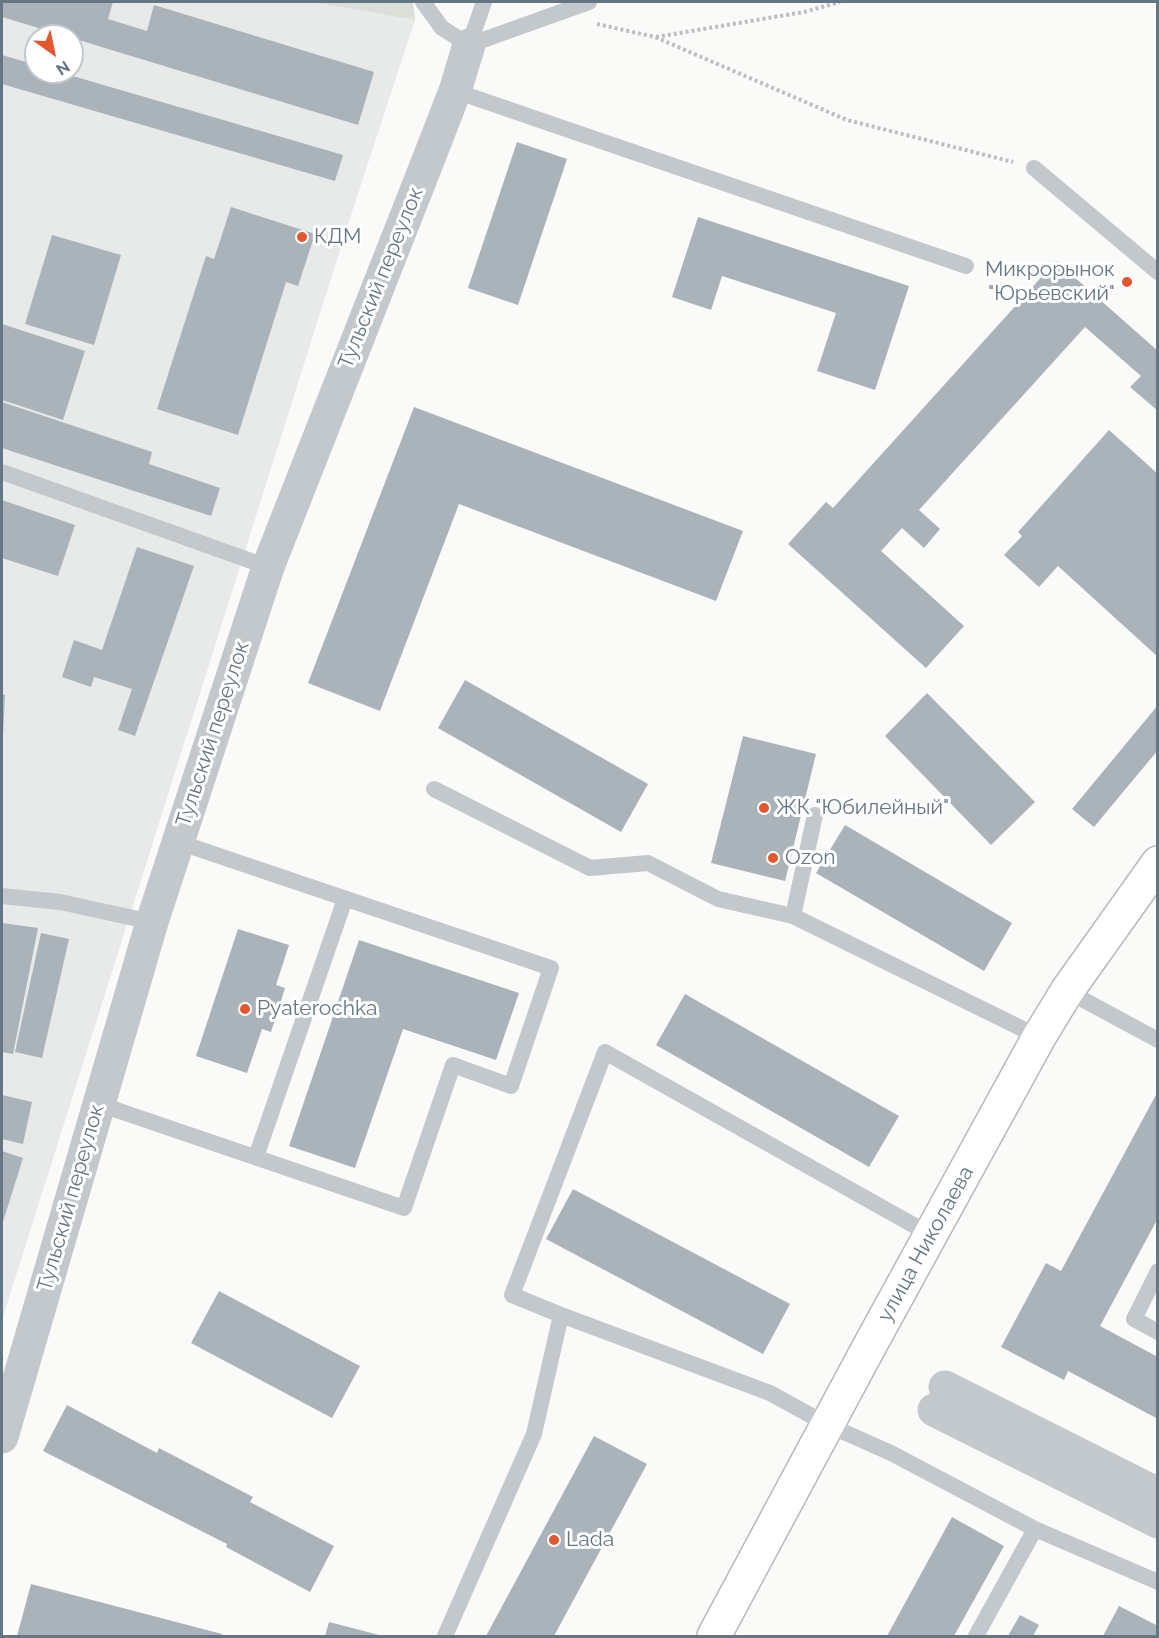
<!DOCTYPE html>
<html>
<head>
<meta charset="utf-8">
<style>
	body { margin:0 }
	#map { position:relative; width:1159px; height:1638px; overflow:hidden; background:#fafaf8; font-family:Raleway,sans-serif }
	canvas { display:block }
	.frame { position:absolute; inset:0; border:3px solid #657683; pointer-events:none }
	.north { position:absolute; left:24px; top:24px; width:60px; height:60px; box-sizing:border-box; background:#fff; border:2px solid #c1c8cd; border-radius:50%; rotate:147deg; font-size:16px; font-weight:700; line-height:24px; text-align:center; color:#657683 }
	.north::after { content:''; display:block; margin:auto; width:21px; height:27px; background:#e4572e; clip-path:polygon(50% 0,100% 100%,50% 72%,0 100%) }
</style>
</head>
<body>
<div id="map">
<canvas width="1159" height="1638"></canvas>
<div class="frame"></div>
<div class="north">N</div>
</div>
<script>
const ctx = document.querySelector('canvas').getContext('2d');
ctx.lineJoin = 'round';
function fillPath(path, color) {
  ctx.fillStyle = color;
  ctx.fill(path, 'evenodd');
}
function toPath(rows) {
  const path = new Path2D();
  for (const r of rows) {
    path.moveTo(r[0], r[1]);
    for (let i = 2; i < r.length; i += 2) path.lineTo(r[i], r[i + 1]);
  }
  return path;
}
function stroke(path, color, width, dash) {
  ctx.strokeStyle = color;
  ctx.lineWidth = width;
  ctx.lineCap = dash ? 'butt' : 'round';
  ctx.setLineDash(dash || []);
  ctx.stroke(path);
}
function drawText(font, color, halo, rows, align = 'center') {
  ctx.font = font + ' Raleway,sans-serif';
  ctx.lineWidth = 6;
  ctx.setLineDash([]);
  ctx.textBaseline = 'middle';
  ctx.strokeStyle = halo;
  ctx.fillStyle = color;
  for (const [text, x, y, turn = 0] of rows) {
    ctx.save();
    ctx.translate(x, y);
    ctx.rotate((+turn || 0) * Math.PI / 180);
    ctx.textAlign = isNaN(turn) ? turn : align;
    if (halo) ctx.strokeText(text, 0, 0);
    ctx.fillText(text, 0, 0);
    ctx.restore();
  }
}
const built = toPath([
	[2,2,312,2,415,20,353,209,2,1320],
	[36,36,72,36,72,72,36,72]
]);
const green = toPath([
	[312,2,413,2,415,20]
]);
const building = toPath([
	[2,2,113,2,108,19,147,31,154,5,374,72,358,125,72,38,72,36,65,36,2,17],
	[2,55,36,65,36,72,59,72,343,155,335,181,2,84],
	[517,142,567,159,518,305,468,288],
	[231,207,315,234,298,286,286,282,238,435,157,409,206,256,214,259],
	[698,217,909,286,875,390,817,371,836,313,722,276,711,310,672,297],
	[52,235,121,255,94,345,25,324],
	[1056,261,1158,351,1158,411,1130,387,1141,376,1085,327,919,510,940,529,924,548,902,528,881,551,964,626,926,668,788,544,826,502,833,508],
	[2,324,85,351,63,420,2,400],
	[2,402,152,452,149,464,220,488,211,516,2,448],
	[414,407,743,531,716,601,459,504,380,711,308,683],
	[1109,430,1158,474,1158,657,1058,566,1039,587,1004,555,1022,536,1018,532],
	[2,500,75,525,58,576,2,558],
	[137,547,194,566,135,736,118,730,132,689,94,677,91,687,62,677,74,640,102,650],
	[465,680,648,784,621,832,438,728],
	[927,693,1035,802,991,845,885,736],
	[2,694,5,695,3,736,2,736],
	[1158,705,1158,750,1094,827,1072,809],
	[743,736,816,754,785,881,711,863],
	[845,825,1012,923,984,971,816,873],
	[2,923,38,928,13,1054,2,1052],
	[238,929,289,945,276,985,285,988,271,1032,262,1029,247,1073,196,1056],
	[41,933,69,939,42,1058,15,1052],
	[359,940,519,993,496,1060,403,1029,355,1168,289,1146],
	[685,994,899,1116,869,1167,656,1045],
	[1158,1091,1158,1218,1100,1326,1158,1357,1158,1419,1068,1371,1064,1380,1001,1347,1046,1263,1061,1271],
	[2,1095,32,1102,23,1144,2,1139],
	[2,1151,23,1158,2,1225],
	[573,1189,790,1304,763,1354,546,1239],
	[219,1291,360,1366,332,1418,191,1343],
	[67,1405,157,1453,159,1448,253,1497,250,1502,334,1546,310,1592,226,1547,227,1544,43,1451],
	[594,1436,647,1464,554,1636,486,1636],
	[952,1517,1004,1546,954,1636,887,1636],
	[31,1584,222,1634,221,1636,17,1636],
	[1119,1606,1158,1626,1158,1636,1103,1636],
	[1020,1615,1039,1625,1033,1636,1008,1636],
	[329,1622,383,1636,325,1636]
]);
const path = toPath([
	[597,24,655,37,847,120,1013,162],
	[656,37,804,12,840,2]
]);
const lane = toPath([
	[423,2,442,28,469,45],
	[469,45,589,2],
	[469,45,484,2],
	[455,91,966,266],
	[1034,168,1158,272],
	[2,472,268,567],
	[434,789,590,868,648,863,718,899,793,916,1039,1037],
	[2,896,60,902,152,922],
	[793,916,815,815],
	[1067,991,1158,1040],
	[99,1104,404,1208,453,1065,511,1086,551,968,178,842],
	[256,1157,345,899],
	[1158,1271,1134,1319,1158,1332],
	[561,1315,512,1295,605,1052,931,1235],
	[1035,1529,1158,1582],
	[445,1636,534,1434,561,1315,770,1393,828,1425,891,1453,1035,1529,976,1636]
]);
const street = toPath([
	[945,1387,1158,1494],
	[934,1410,1158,1522],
	[2,1437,152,922,268,567,427,163,455,91,469,45]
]);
const primary = toPath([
	[714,1636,869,1347,1039,1037,1067,991,1158,863]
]);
const markers = [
	[302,237,6,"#e4572e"],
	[1127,282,6,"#e4572e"],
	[764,808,6,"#e4572e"],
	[773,858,6,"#e4572e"],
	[245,1009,6,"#e4572e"],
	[554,1540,6,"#e4572e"]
];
const poiNames = [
	["КДМ",314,237],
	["Микрорынок",1115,270,"right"],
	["\"Юрьевский\"",1115,294,"right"],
	["ЖК \"Юбилейный\"",776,808],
	["Ozon",785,858],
	["Pyaterochka",257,1009],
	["Lada",566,1540]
];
const streetNames = [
	["Тульский переулок",381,278,-68],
	["Тульский переулок",213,734,-72],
	["Тульский переулок",71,1198,-74],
	["улица Николаева",926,1244,-61]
];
fillPath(built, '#e8e9e9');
fillPath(green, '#dadfd7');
fillPath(building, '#aab3b9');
stroke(primary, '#b5babe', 36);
stroke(path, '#bbbfc2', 4, [3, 3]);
stroke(lane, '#c3c8cc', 16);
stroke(street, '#c3c8cc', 33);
stroke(primary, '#fff', 33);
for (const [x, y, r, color] of markers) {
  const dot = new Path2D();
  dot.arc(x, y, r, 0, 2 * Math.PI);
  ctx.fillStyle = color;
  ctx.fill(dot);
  stroke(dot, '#fff', 2);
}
drawText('21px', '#657683', '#fff', poiNames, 'left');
drawText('21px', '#657683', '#fff', streetNames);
</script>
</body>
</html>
